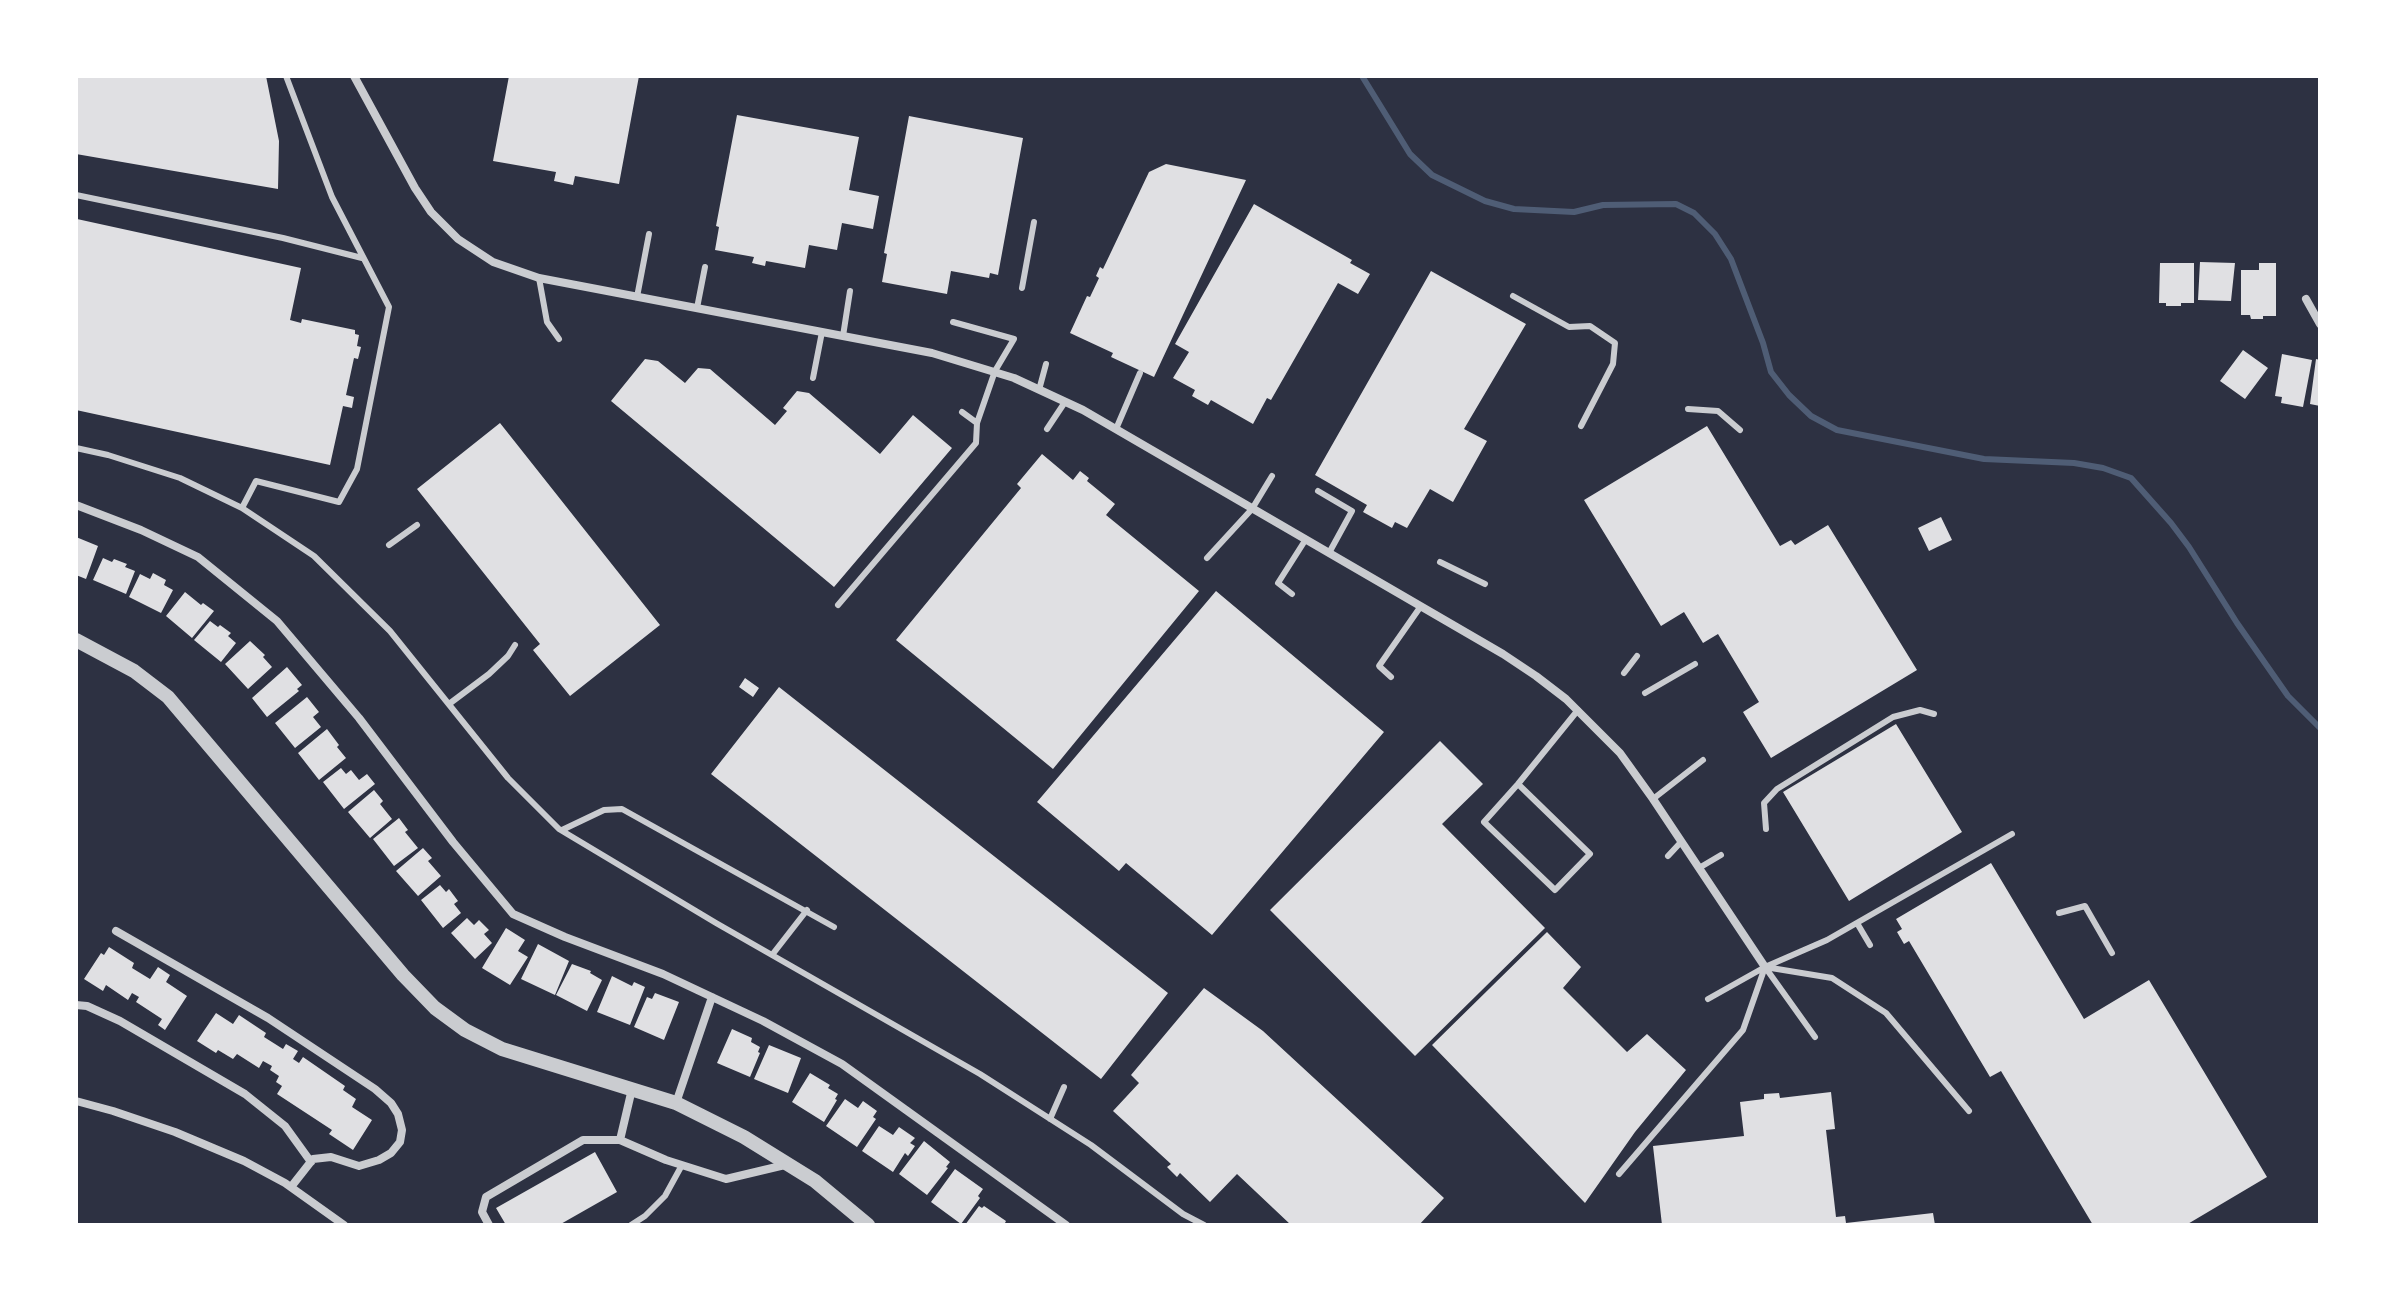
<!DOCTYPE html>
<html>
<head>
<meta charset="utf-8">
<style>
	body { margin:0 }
	#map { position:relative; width:2396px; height:1301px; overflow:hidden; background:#2d3142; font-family:"Noto Sans",sans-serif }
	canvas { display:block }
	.frame { position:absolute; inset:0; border:78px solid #fff; pointer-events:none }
</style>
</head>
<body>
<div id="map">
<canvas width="2396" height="1301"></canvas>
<div class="frame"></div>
</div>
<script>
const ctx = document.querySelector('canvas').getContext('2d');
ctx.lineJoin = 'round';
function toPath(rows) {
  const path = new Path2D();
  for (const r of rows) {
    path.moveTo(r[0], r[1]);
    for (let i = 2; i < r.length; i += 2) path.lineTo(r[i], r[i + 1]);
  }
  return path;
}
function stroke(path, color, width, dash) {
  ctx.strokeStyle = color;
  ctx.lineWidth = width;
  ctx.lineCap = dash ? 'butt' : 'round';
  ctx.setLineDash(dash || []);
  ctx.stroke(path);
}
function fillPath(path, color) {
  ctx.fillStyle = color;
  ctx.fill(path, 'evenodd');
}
const stream = toPath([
	[1362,76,1410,154,1432,175,1485,201,1514,209,1574,212,1603,205,1676,204,1694,213,1715,234,1731,259,1763,343,1771,372,1789,395,1811,416,1837,430,1984,459,2074,463,2103,468,2131,478,2171,523,2189,547,2237,623,2288,696,2320,728]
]);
const building = toPath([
	[76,76,266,76,279,141,278,189,76,154],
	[509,76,639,76,619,184,575,176,573,185,554,181,556,172,493,161],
	[737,115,859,137,849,190,879,196,873,229,842,223,837,250,809,245,805,268,766,261,765,266,752,263,754,257,715,250,719,227,716,226],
	[909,116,1023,138,998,275,990,273,989,278,951,271,947,294,882,282,887,254,884,253],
	[1166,164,1246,180,1154,377,1111,357,1113,353,1070,333,1087,296,1090,297,1099,278,1096,276,1100,267,1103,269,1149,172],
	[1254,204,1352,260,1350,263,1370,274,1358,294,1338,283,1271,400,1267,398,1253,424,1211,400,1208,405,1192,396,1195,390,1173,378,1189,352,1175,344],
	[77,219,301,268,290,320,301,323,302,319,355,330,355,334,359,335,357,346,361,347,358,359,354,358,346,395,354,397,352,408,343,406,330,465,76,410],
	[2200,262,2235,263,2231,301,2198,300],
	[2160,263,2194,263,2194,303,2181,303,2181,306,2166,306,2166,303,2159,303],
	[2259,263,2276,263,2276,316,2263,316,2263,319,2251,319,2250,315,2241,315,2241,270,2259,270],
	[1431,271,1526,324,1464,429,1487,441,1453,502,1430,489,1407,528,1395,522,1392,528,1363,512,1367,505,1315,475],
	[2243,350,2268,368,2245,399,2220,381],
	[2282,354,2312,360,2303,407,2281,403,2282,397,2275,396],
	[645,359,658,361,685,383,698,368,710,369,775,425,787,411,783,408,797,391,809,393,880,454,913,415,952,448,834,587,611,401],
	[2316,359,2320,360,2320,406,2310,404],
	[500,423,660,625,570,696,533,650,540,644,417,489],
	[1707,426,1780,546,1791,540,1795,545,1828,525,1917,670,1771,758,1743,712,1759,702,1718,634,1703,643,1684,612,1661,626,1584,500],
	[1042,454,1073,480,1080,471,1089,478,1087,481,1115,504,1106,515,1199,591,1053,769,896,640,1021,488,1017,484],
	[1941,517,1952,540,1929,551,1918,528],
	[76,537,98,546,86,579,76,575],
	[103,558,112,562,114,559,127,564,125,567,135,571,126,594,93,580],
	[153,573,166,580,164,585,173,590,161,613,129,597,140,574,150,579],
	[1216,591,1384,732,1212,935,1126,863,1119,871,1037,802],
	[185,592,201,605,203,603,214,611,192,638,166,616],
	[210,621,218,627,220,625,231,633,228,636,236,643,221,662,194,640],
	[250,641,265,655,263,657,272,667,248,689,225,664],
	[287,667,302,685,297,689,299,691,267,717,252,698],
	[745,678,759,688,753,697,739,687],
	[779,687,1168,993,1101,1079,711,774],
	[307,697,319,712,313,717,321,727,295,748,275,723],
	[1896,724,1962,832,1849,901,1783,792],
	[327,729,339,745,337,747,346,758,319,780,298,753],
	[1440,741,1483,784,1442,824,1545,928,1415,1056,1270,910],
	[341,768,346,774,351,770,359,780,367,774,375,784,344,809,323,782],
	[374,790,383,801,380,804,392,819,370,838,348,812],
	[399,818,408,830,405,832,418,848,394,866,373,839],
	[423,848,432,858,428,861,441,876,418,896,396,871],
	[1991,863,2084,1019,2149,980,2267,1177,2186,1225,2093,1225,2001,1071,1990,1077,1909,941,1904,944,1897,932,1902,929,1896,919],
	[440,885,446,892,449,889,458,901,454,904,461,913,443,928,421,900],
	[467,918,474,925,479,920,489,930,484,934,492,943,475,959,451,933],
	[506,928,525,940,518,951,528,957,510,985,482,968],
	[1547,932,1581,967,1563,988,1627,1052,1647,1034,1686,1070,1635,1132,1585,1203,1432,1045],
	[538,944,569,961,555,995,521,979],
	[109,947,134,963,132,968,150,979,158,967,170,975,166,982,187,996,165,1030,158,1025,162,1019,136,1002,139,997,132,993,128,1000,106,985,103,991,84,979,101,953,104,955],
	[572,964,591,971,590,973,602,980,587,1011,556,995],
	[612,976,632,986,634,982,645,987,630,1025,597,1012],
	[1204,988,1263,1031,1444,1198,1419,1225,1291,1225,1237,1174,1210,1202,1180,1173,1177,1177,1167,1167,1171,1164,1113,1111,1139,1083,1131,1075],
	[655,993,679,1002,664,1040,634,1027,647,997,652,999],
	[216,1013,233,1024,239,1015,266,1033,264,1037,283,1049,286,1044,298,1051,293,1059,299,1063,303,1057,345,1086,343,1090,356,1099,352,1107,372,1120,353,1150,329,1134,332,1130,277,1094,282,1086,276,1082,279,1076,270,1070,272,1066,263,1061,259,1068,237,1054,233,1059,218,1050,216,1053,197,1041],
	[732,1029,752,1038,751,1042,760,1047,758,1052,760,1053,750,1077,717,1063],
	[769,1045,801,1058,788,1093,754,1079],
	[810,1073,830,1085,828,1088,838,1094,835,1099,837,1100,824,1122,792,1102],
	[1831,1092,1835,1129,1826,1130,1836,1217,1845,1216,1846,1223,1933,1213,1935,1225,1662,1225,1653,1146,1744,1136,1740,1102,1764,1099,1764,1094,1779,1093,1780,1098],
	[845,1099,858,1108,863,1101,877,1111,873,1117,876,1119,857,1147,826,1126],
	[879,1126,893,1135,899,1127,915,1138,910,1143,915,1146,908,1156,905,1153,893,1172,862,1151],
	[924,1141,950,1162,946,1167,948,1168,927,1195,899,1174],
	[595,1152,617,1192,559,1225,506,1225,496,1208],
	[955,1169,983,1189,978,1196,980,1198,961,1224,931,1202],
	[979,1206,982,1208,984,1206,1006,1221,1004,1225,965,1225]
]);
const service = toPath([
	[76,195,283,238,362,258],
	[539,278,547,322,559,339],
	[1022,288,1034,222],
	[1513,296,1569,327,1590,326,1615,343,1613,364,1581,426],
	[637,297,649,234],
	[697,308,705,267],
	[953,322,1014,339,995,371,977,423],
	[843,336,850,291],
	[813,378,822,332],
	[1039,390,1046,364],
	[1688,409,1718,411,1740,430],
	[1047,429,1065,402],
	[1116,429,1140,373],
	[76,448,108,455,180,478,242,508,314,556,390,631,508,778,559,829,716,923,980,1074,1091,1145,1183,1214,1204,1225],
	[1318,491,1352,511,1329,553],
	[242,508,256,481,339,502,357,469,389,307,332,197,286,76],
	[389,545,417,525],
	[1207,558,1252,509,1272,476],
	[1440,562,1485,584],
	[1292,594,1278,583,1306,539],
	[838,605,976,443,977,423,962,412],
	[1624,673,1637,656],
	[1391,677,1379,666,1421,606],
	[1645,693,1695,664],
	[449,704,489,674,508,656,515,645],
	[1518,784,1590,854,1555,890,1484,822,1518,784,1578,710],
	[1653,799,1703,760],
	[1766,829,1764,803,1777,789,1893,717,1920,710,1934,714],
	[562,830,604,810,622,809,834,927],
	[1668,856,1681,842],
	[1699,868,1721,855],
	[2059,913,2085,906,2112,953],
	[1857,923,1870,945],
	[772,955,807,910],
	[1765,967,1832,978,1886,1013,1969,1111],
	[1765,967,1815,1037],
	[1708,999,1765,967,1827,940,2012,834],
	[1050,1119,1064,1087],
	[1619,1174,1743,1030,1765,967],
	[631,1225,645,1216,665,1196,682,1165]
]);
const minor = toPath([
	[354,76,415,188,431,212,458,239,493,262,539,278,932,353,1014,378,1083,410,1503,654,1536,676,1566,699,1620,753,1653,799,1765,967],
	[2306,299,2320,324],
	[76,505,141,530,198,557,277,621,359,718,453,842,513,914,565,937,663,974,763,1021,842,1064,1066,1225],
	[116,931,268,1018,375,1089,391,1103,398,1114,402,1130,400,1142,391,1153,379,1160,359,1166,331,1157,313,1159,291,1187],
	[76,1005,87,1006,120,1021,245,1094,285,1126,311,1162],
	[76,1101,113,1111,175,1132,244,1161,285,1183,344,1225],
	[676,1103,712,997],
	[620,1140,632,1089],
	[489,1225,482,1212,486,1197,583,1140,620,1140,666,1160,726,1179,789,1164]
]);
const tertiary = toPath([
	[76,640,134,671,168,697,403,975,435,1008,465,1030,502,1049,676,1103,744,1137,815,1181,868,1225]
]);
stroke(stream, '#4f5d75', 6);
fillPath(building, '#e0e0e3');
stroke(service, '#caccd0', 6);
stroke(minor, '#caccd0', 8);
stroke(tertiary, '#caccd0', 14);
</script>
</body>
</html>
